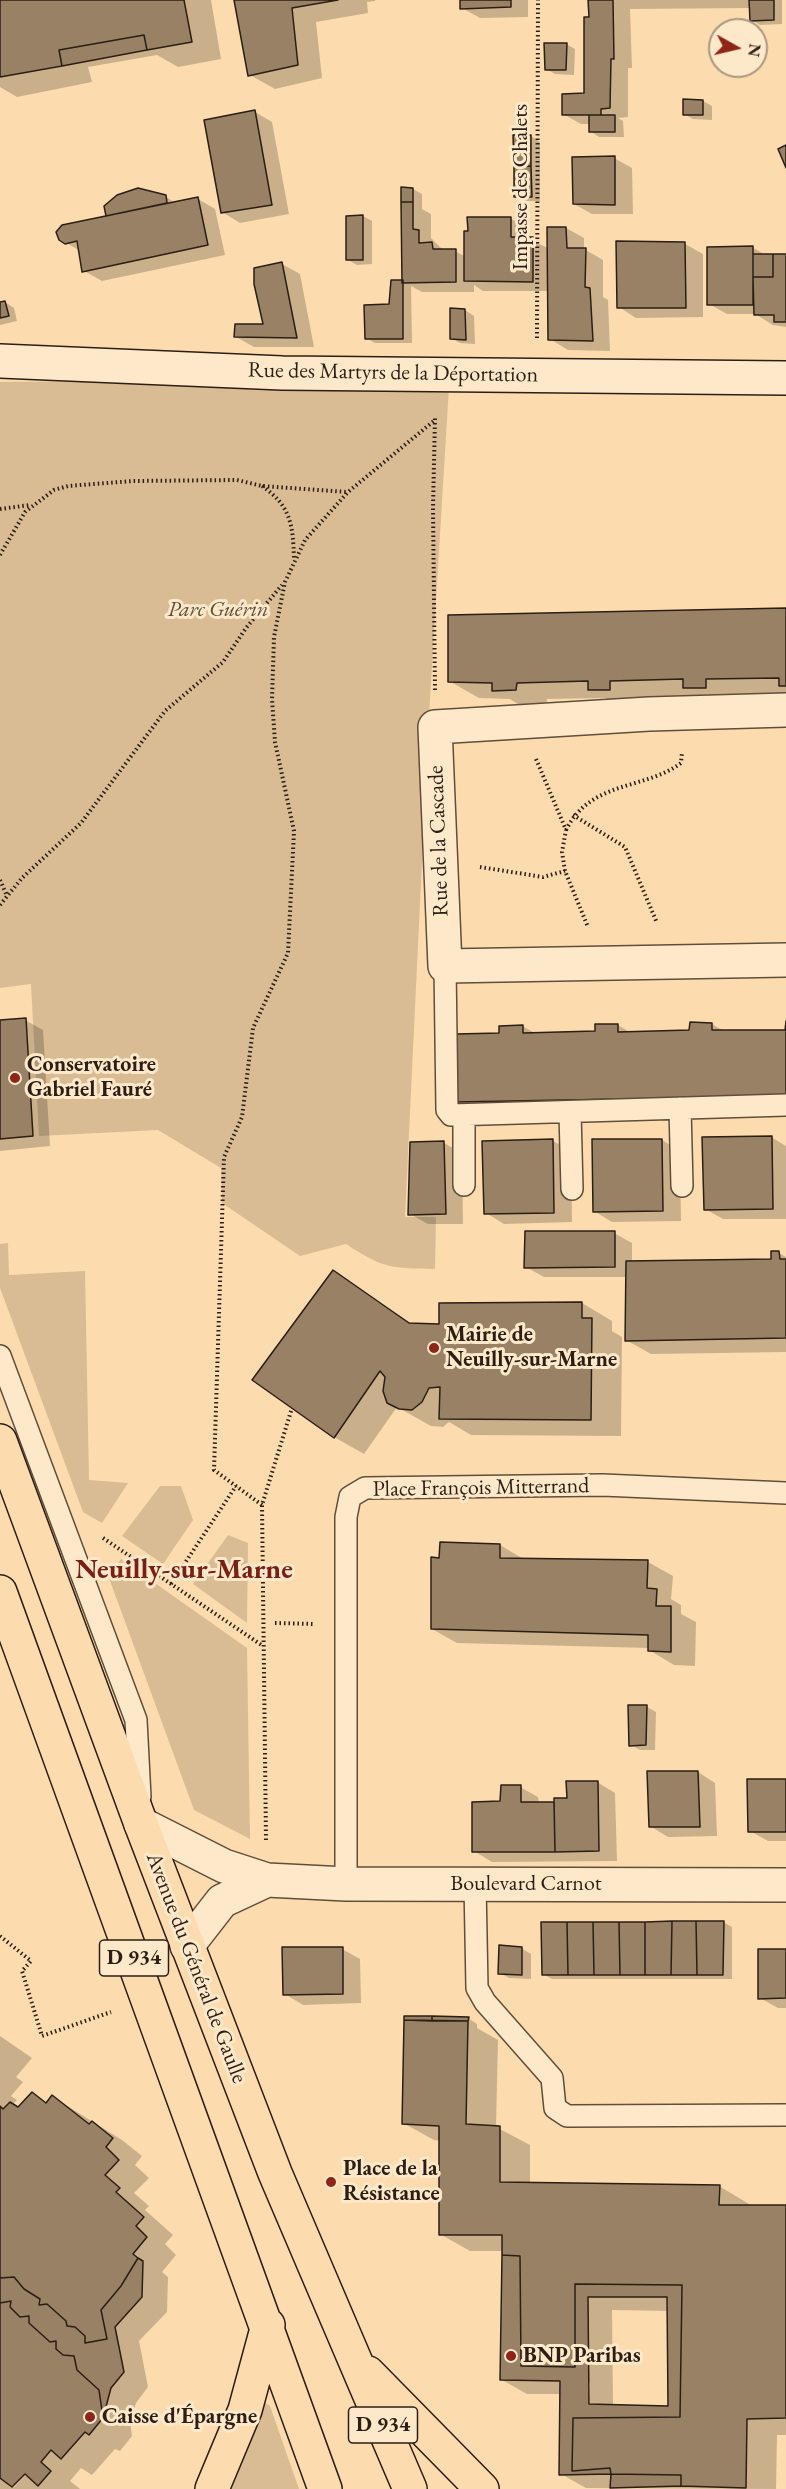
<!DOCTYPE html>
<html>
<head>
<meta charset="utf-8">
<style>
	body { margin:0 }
	#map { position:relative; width:786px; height:2489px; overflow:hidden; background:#fcdcae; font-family:"EB Garamond",serif }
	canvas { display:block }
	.north { position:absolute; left:708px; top:18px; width:60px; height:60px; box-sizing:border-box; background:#fde8ca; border:2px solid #a99781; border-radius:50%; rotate:98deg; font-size:16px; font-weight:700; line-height:24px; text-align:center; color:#2c1e14 }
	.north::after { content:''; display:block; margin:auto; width:21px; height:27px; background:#8f2418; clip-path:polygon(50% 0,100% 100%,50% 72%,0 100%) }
</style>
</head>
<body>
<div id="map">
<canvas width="786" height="2489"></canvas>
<div class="north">N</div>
</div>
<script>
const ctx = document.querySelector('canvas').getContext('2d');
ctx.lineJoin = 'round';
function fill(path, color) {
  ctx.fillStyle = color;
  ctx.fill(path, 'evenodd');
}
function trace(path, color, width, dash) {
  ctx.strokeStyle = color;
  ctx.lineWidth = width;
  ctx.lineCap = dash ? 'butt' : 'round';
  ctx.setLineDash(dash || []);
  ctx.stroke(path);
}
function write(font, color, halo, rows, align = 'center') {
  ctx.font = font + ' "EB Garamond",serif';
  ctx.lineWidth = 6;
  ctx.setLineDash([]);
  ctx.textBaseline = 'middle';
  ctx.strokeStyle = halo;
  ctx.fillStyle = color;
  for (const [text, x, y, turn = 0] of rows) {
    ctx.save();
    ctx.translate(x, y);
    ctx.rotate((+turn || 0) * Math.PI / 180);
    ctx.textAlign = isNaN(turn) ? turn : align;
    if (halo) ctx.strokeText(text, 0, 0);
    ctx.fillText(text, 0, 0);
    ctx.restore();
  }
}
const green = new Path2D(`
	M99,381L449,387L429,715L405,1217H436L435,1269C391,1268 384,1269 346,1244L300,1256L222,1203L221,1168L158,1130L39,1136L31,984L0,988V382Z
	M8,1243L9,1275L85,1271L89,1480L128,1483L102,1523L83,1512L0,1288V1244Z
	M160,1486H181L193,1520L163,1564L122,1536Z
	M228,1535L248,1543L247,1623L193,1584Z
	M121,1559L247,1648L250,1839L194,1810L109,1578Z
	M264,2402L270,2406L299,2489H227Z`);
const shadow = new Path2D(`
	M0,0H211L221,59L178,67L157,55L88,67L92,82L17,97L0,87Z
	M236,0H375V1L367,2L368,13L316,22L322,78L275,89L250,75Z
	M462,0H528V17L480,18L462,8Z
	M590,0H782V24L760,25L751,20V8L630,9L632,68H628V117L618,118L623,121L624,137H599L590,131V124H581L563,114L586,95Z
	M566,44L575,49L574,75L555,74L546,69Z
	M703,101L712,106V120L693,119L684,114Z
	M255,112L272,122L289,214L240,223L222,212Z
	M514,136H531L540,142V201H525L516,196Z
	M614,158L632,168L633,214H592L574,204Z
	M413,189L422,194V209L431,214V238L444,251H455L466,257L510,218L528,229V239L548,248L566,228L584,238V249L603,260V297L608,300L610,351L568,350L550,339L549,291H483L474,285V292H422L411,286L412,343H375L366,338L391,306L404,281Z
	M131,190H148L165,196L175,203L198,199L215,209L225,255L102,281L84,271L80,251L60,239L110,216Z
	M363,216L372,221V264L357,265L348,260L347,217Z
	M685,244L703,254V317L636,318L619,307Z
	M752,247L767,256L786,255V327L773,325L755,314H727L709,304Z
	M282,264L300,274L314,347H254L236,337L265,326Z
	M5,302L14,308L17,321L0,325V303Z
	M465,310L474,316L475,344L460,343L451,338Z
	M786,609V695L715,705L700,696L639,697V707L620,706L605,698L547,699L546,707L524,708L510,699L479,698L449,681Z
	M25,1020L43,1030L50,1146L0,1151V1021Z
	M712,1024L724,1031H786V1113L488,1119L458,1101L501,1035L522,1026L537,1034L596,1032L618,1025L631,1033L690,1031Z
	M771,1137L786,1146V1219H723L705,1209Z
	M662,1140L680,1151L681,1221L612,1222L594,1211Z
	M553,1141L571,1151L572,1222L504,1224L486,1213L483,1142Z
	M444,1143L462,1153L463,1224H428L410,1214Z
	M614,1233L632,1243V1263L773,1261L779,1253L786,1257V1352L651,1354L626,1340L627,1277H544L526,1267Z
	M333,1272L414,1325H440V1304L582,1303L612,1321V1331L622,1337L621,1436L471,1435L449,1422L443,1427L431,1426L397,1407L364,1454L334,1437Z
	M500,1545L525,1560L648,1562L673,1576L671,1599L681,1605V1614L696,1622L695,1666L674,1665L649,1650V1648L457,1643L432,1629Z
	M647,1707L656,1712L655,1750H640L631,1745Z
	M698,1772L715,1783L717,1836L668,1837L650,1826Z
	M786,1780V1841H768L750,1831Z
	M597,1782L615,1793L617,1861L492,1862L474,1851L502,1803L520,1787L538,1797L539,1803H556L568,1799Z
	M723,1922L732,1927V1979H552L543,1974Z
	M521,1948L531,1954V1979L509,1978L500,1973Z
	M342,1949L360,1959L361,2003L303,2005L285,1994Z
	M786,1950V2008H778L760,1998Z
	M468,2018L477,2024V2028L498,2040L496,2127L530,2145V2184L719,2186L749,2204V2206L786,2207V2435H777L776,2489L586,2488L561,2474L562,2394H527L502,2380L503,2251H470L440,2234L441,2141L434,2140L403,2123ZM612,2310L669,2311V2407L613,2406ZM587,2383H590V2412H587Z
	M0,2036L32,2058L16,2077L23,2082L11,2096L17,2100L12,2105L18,2109L32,2094L48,2103L53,2097L122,2140L142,2156L135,2165L149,2178L134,2193L149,2206L145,2210L173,2235L165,2244L176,2255L162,2272L168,2277L167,2312L139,2341L148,2387L136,2403L130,2422L132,2436L120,2451L115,2449L92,2475L81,2468L70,2481L80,2489H0ZM29,2467L31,2469L14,2487H10Z`);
const building = new Path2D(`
	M0,0H184L192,42L147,50L144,35L59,50L62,66L0,77Z
	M234,0H338L292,8L298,65L248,76Z
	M460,0H511V7L460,9Z
	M588,0H613L614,59H611L610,108L601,109V115H562V94L584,93V17H589Z
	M749,0H774V20L750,21Z
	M144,35L147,50L62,66L59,50Z
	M544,43H567L566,70H545Z
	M683,99L703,100V115H683Z
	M255,110L272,205L221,213L204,120Z
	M589,115H615V132H589Z
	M513,135H531V166L514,167Z
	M786,145V168L778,149Z
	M615,156V205L573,204L572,157Z
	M531,166L532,197H514V167Z
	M401,187L413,188V202H401Z
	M138,188L166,195L167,203L106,216L104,206L117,195Z
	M198,197L208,245L82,272L77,241L65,244L59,240L56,232L62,225Z
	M401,202H413V229L419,230V243L432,242L433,249H456V282L402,283Z
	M363,215V260H346V216Z
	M467,217H511V237H533V282L464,281V231H468Z
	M547,227H566L567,248H586L585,287L590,288L593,341L548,340Z
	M616,241L685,242L686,308H617Z
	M753,246V305H707V247Z
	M753,254H773V277H753Z
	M773,254H786V322H774V315H754L753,277H773Z
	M282,262L297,338L234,337L235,324H263L254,284V268Z
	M391,280H403V339H365L364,305L389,304Z
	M5,301L9,316L0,318V302Z
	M450,308L465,309L466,340L450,339Z
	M786,608V686H779V678L706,679V688H683V679L610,681V690H588V681L517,683L516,690L492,691V683L448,682V615Z
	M26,1018L33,1136L0,1139V1020Z
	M786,1021V1096L456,1102V1034L499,1033V1026L523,1025V1033L595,1031V1024H618V1032L689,1030L690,1022L712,1023V1030H785Z
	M772,1136L773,1209L704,1210L702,1137Z
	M553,1139L554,1213L484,1214L482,1141Z
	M592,1139H662L663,1211L593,1212Z
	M444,1141L446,1214L408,1215L410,1142Z
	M525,1231H615V1267L524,1268Z
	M771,1251H779L780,1259H786V1338L625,1341L626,1261L771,1259Z
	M333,1270L409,1323L439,1324V1303L582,1302V1318H592L591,1420L439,1419L440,1387L429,1388L422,1402L412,1410L399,1409L387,1403L383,1391L385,1377L380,1371L334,1438L252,1380Z
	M440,1542L500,1544V1558L648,1560L647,1588L657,1589L656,1606H671V1652L648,1651V1635L431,1629V1557L439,1558Z
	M628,1705H647L646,1745L629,1746Z
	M647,1771H698L700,1827H649Z
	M747,1779H786V1832H748Z
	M566,1781H598L599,1851L555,1852L554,1798H567Z
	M501,1785H521V1802H554L555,1852H472V1802L500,1801Z
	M672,1921H696L697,1975H671Z
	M672,1921L671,1975H645V1922Z
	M696,1921H724L723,1975H697Z
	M541,1922H567L568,1975H542Z
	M567,1922H593L594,1975H568Z
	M593,1922H619L620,1975H594Z
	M619,1922H645V1975H620Z
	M499,1945L522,1947V1975L498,1974Z
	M282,1947H343V1994L283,1995Z
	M758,1949H786V1998L758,1999Z
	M404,2016H432V2021L404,2020Z
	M432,2016L469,2017L468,2021H432Z
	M404,2020L468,2021L466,2124L500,2126V2182L720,2185L719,2205H786V2418L747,2419L746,2488L681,2486V2475L611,2474L610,2468L572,2471L573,2418L680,2417L682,2285L575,2284V2367L521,2366L520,2256L502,2255V2235H439V2126L402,2124Z
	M32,2092L46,2103L52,2095L89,2124L92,2121L113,2138L106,2147L119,2160L105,2175L120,2188L116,2192L144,2217L136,2226L147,2237L133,2254L138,2258L121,2286L101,2310L107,2339L85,2343V2336L75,2327L67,2326L66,2321L47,2304L39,2305L40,2299L24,2289L14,2277L0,2278V2106L3,2109L10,2102L18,2107Z
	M502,2255L520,2256L521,2366L575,2367V2284L682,2285L680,2417L573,2418L572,2471L610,2468L611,2474L559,2475L560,2381L500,2380ZM588,2297H667L668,2406L589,2404Z
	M138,2258L143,2261L142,2297L115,2327L124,2372L111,2388L103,2418L99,2390L77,2370L74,2356L63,2355L56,2349V2341L50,2342L29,2323V2316L20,2317L10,2307L11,2301L0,2303V2278L14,2277L24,2289L40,2299L39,2305L47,2304L66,2321L67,2326L75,2327L85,2336V2343L107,2339L101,2310L121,2286Z
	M11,2301L10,2307L20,2317L29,2316V2323L50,2342L56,2341V2349L63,2355L74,2356L77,2370L99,2390L103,2418L89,2435L85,2432L61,2459L51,2450L41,2462L51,2471L38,2486L25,2474L12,2487L0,2478V2303Z
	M611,2474L681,2475V2486L610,2488Z`);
const path = new Path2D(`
	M537,338L538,0
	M262,486C291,506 293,525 294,559
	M0,509L30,505
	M0,555L25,512L54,490L68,486L133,481L237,480L262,486L347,492
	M435,690L433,508L435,418
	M536,759L566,830L562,852L565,871L588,927
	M573,815L625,847L657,923
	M566,830C591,780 645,790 681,763L682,752
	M480,867L543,877L565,871
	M0,880L7,896
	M0,905L22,878L81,823L165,711L223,662L246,628L282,585
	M262,1505L214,1470L224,1157L242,1117L253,1028L288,953L294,831L275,742L272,699L274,637L285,582L305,540L348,492L435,420
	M103,1538L263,1646
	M171,1584L236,1486
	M275,1623L315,1624
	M266,1840L262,1505L292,1408
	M0,1936L31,1961L22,1971L42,2036L111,2012`);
const lane = new Path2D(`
	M445,966L447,1110L451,1115L786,1105
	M680,1108L682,1186
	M570,1112L572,1189
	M464,1115V1185
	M0,1356L136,1720L140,1797
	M346,1884V1517L350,1497L365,1488L603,1485L786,1493
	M475,1884L477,1988L485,2002L552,2078L555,2108L567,2116L786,2115`);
const street = new Path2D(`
	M786,710L649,714L435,727L445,966L786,960
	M141,1824L224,1866L267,1880L346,1884L786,1885
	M187,1946L222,1901L267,1880`);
const secondary = new Path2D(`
	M0,361L282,373L786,378`);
const primary = new Path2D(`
	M0,1441L141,1824L275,2173L410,2489
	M0,1592L325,2489
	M368,2373L482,2489
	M212,2489L245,2410L268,2325`);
const markers = [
	[15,1078,6,"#8f2418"],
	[434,1348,6,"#8f2418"],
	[331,2182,6,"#8f2418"],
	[511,2356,6,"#8f2418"],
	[90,2417,6,"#8f2418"]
];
const shields = [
	[134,1958,69],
	[383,2425,69]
];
const shieldNames = [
	["D 934",134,1958],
	["D 934",383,2425]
];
const streetNames = [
	["Impasse des Chalets",521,187,-90],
	["Rue des Martyrs de la Déportation",393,373,1],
	["Rue de la Cascade",439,841,-92],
	["Place François Mitterrand",481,1488,-1],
	["Boulevard Carnot",526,1884],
	["Avenue du Général de Gaulle",196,1968,69]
];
const parkNames = [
	["Parc Guérin",218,610]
];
const poiNames = [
	["Conservatoire",27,1065],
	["Gabriel Fauré",27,1090],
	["Mairie de",446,1335],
	["Neuilly-sur-Marne",446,1360],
	["Place de la",343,2169],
	["Résistance",343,2194],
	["BNP Paribas",523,2356],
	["Caisse d'Épargne",102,2417]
];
const districtNames = [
	["Neuilly-sur-Marne",184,1570]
];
fill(green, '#d9bc94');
fill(shadow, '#0003');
fill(building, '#988164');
trace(building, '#2c1e14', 1.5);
trace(lane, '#604e3a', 24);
trace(street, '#604e3a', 36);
trace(secondary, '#2c1e14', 36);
trace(primary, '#2c1e14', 36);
trace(path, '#2c1e14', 4, [1.5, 3]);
trace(lane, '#fde8ca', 21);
trace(street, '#fde8ca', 33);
trace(secondary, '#fde8ca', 33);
trace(primary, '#fcdcae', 33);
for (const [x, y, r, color] of markers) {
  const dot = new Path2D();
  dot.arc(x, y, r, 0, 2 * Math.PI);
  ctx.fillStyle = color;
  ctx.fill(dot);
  trace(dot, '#fde8ca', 2);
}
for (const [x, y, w] of shields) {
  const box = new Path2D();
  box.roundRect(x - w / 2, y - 18, w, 36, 4.5);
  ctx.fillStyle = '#fde8ca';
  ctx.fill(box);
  trace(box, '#2c1e14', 1.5);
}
write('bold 21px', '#2c1e14', null, shieldNames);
write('22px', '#2c1e14', '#fde8ca', streetNames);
write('italic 22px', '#604d3a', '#fde8ca', parkNames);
write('bold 22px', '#2c1e14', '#fde8ca', poiNames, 'left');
write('bold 28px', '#7a1f14', '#fde8ca', districtNames);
</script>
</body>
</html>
